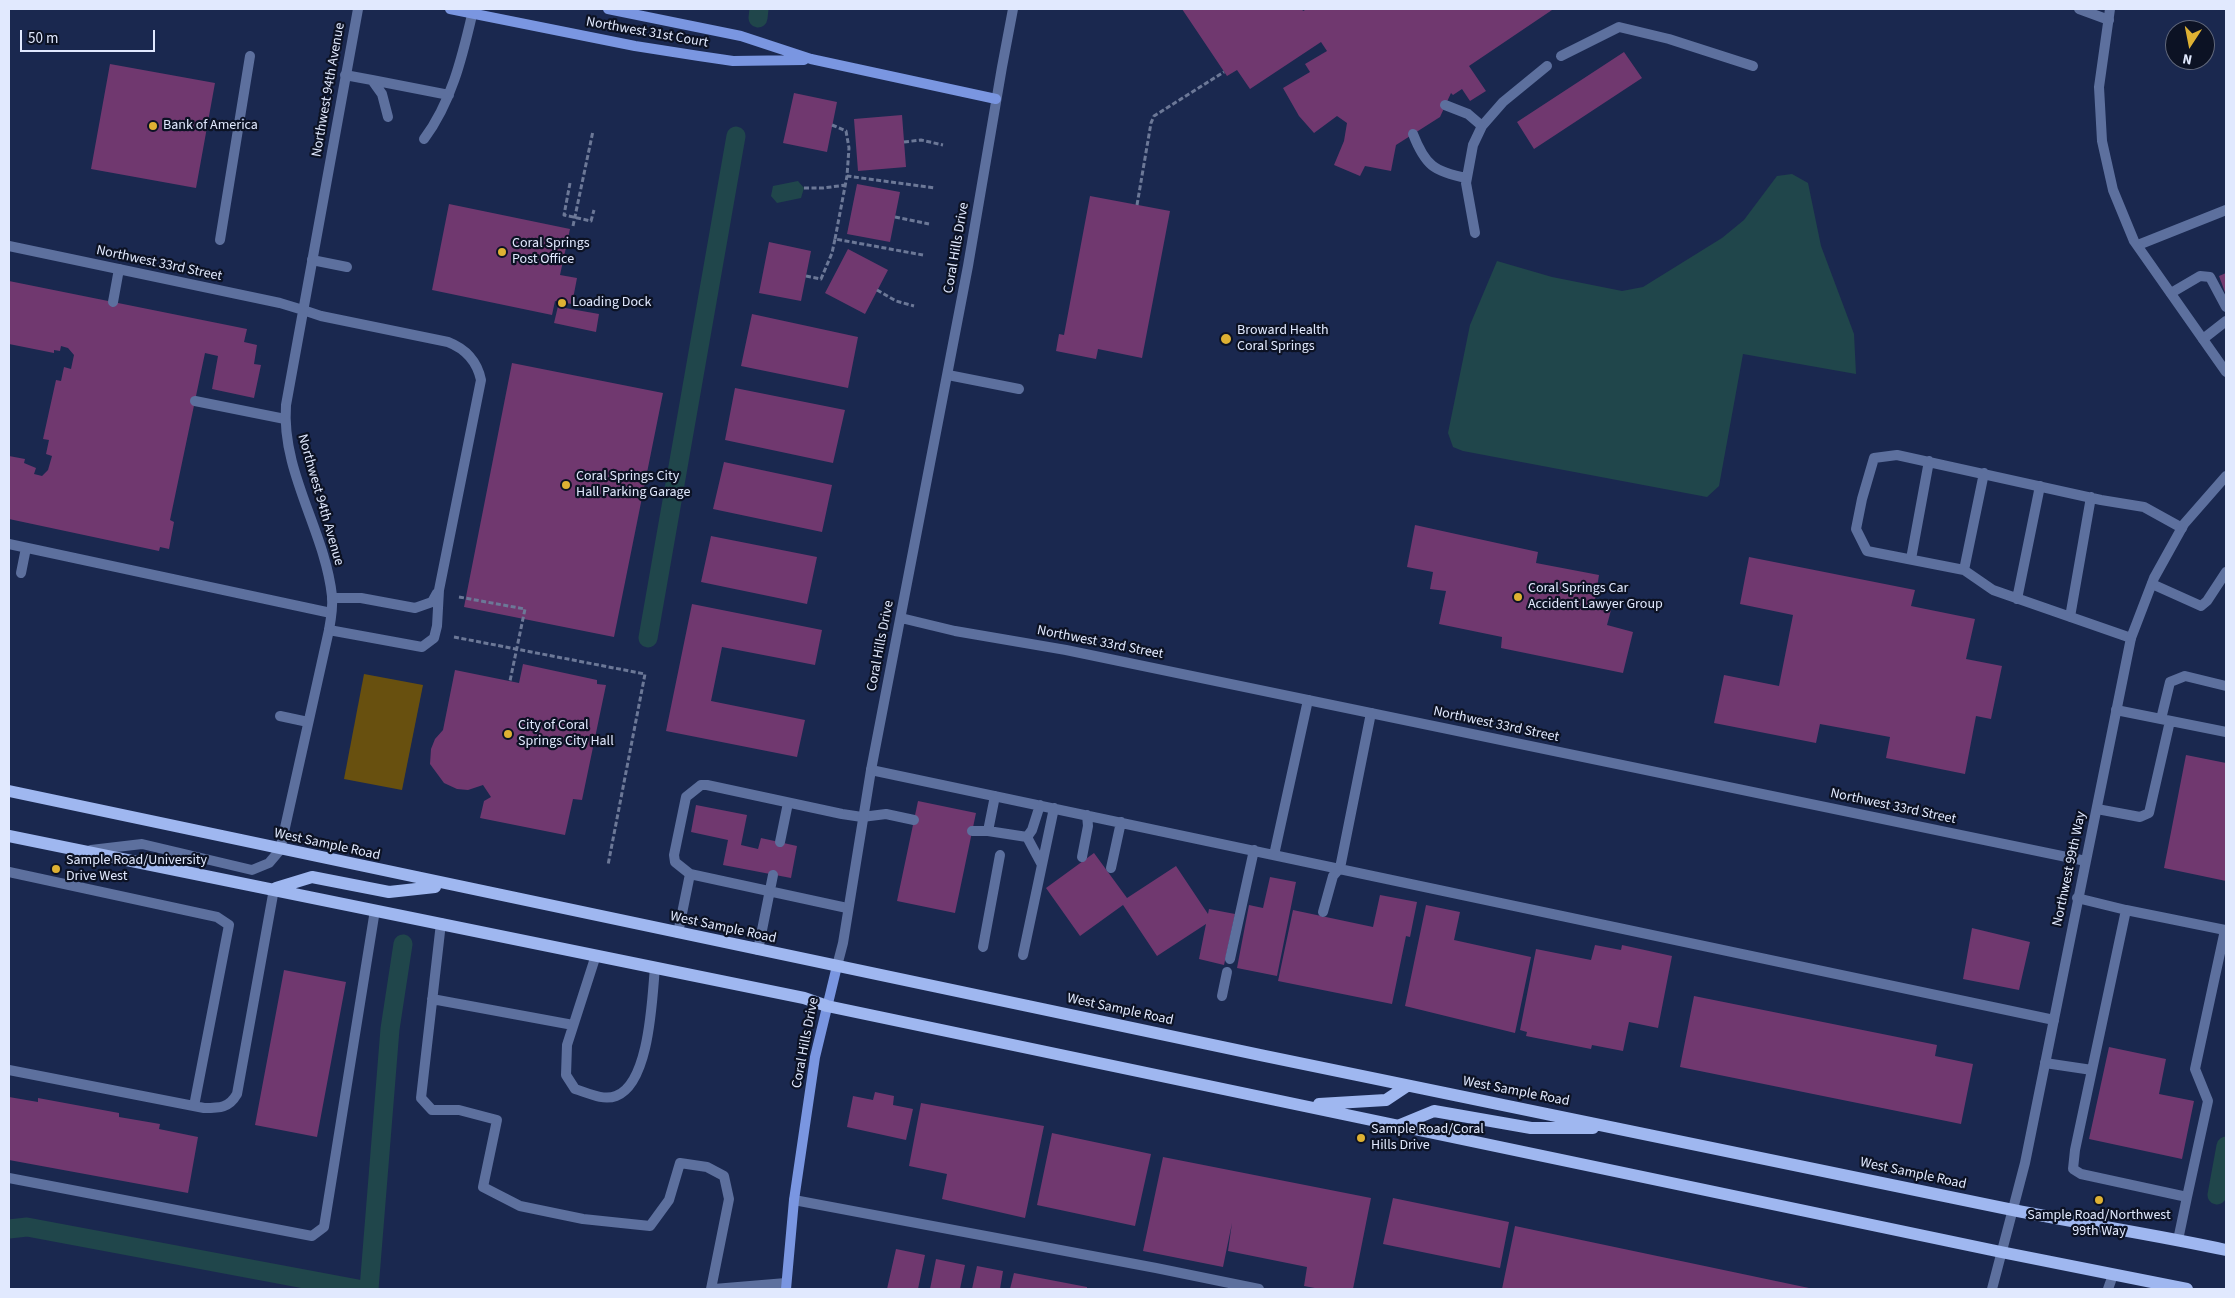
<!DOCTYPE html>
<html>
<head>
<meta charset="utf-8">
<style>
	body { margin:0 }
	#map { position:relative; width:2235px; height:1298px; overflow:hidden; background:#1a284f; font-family:"Source Sans 3",sans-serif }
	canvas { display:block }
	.frame { position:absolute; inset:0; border:10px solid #e1e9fe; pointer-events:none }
	.north { position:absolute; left:2165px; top:20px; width:50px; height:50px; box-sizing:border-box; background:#0c1224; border:1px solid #61687b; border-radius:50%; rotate:191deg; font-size:14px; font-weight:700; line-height:20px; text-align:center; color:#e1e9fe }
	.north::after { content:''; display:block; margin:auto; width:18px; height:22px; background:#deb133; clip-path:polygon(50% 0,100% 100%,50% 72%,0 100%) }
	.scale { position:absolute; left:20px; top:30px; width:135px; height:22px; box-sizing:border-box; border:2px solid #e1e9fe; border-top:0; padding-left:6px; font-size:15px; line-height:18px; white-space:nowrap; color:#e1e9fe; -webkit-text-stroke:4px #0c1224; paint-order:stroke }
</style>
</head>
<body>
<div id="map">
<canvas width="2235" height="1298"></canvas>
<div class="frame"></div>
<div class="north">N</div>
<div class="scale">50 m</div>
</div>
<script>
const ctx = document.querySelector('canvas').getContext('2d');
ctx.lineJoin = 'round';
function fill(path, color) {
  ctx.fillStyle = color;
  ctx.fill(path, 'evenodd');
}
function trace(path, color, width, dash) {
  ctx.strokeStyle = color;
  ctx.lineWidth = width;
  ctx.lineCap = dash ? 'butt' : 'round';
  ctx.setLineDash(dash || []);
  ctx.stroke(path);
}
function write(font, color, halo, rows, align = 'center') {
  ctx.font = font + ' "Source Sans 3",sans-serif';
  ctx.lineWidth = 4.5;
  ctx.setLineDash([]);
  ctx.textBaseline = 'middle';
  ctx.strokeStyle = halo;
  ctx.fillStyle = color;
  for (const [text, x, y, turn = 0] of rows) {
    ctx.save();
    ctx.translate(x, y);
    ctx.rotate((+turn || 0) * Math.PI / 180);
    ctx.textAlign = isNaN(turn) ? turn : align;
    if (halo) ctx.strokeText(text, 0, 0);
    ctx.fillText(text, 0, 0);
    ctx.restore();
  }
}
const green = new Path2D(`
	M364,674L423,685L402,790L344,779Z`);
const water = new Path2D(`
	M1792,174L1808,183L1821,246L1854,334L1856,374L1743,354L1719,486L1707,497L1463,451L1453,447L1448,433L1470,325L1497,261L1552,277L1622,291L1643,287L1722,238L1744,220L1777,176Z
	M798,181L804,188L801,198L777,203L771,196L773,186Z`);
const canal = new Path2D(`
	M758,18L759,9
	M648,638L736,136
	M2217,1195L2226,1146
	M9,1229L27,1227L358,1289
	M369,1289L390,1029L403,944`);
const building = new Path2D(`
	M1182,9H1302L1303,11L1307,9L1552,10L1469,66L1486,91L1470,101L1462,89L1453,95L1451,93L1440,117L1396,145L1391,171L1365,166L1360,176L1334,165L1344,141L1347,123L1337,116L1314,133L1299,116L1283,88L1310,72L1305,64L1327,51L1321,42L1250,89L1237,70L1227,76Z
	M1624,52L1642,78L1534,149L1517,122Z
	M110,64L215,83L196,188L91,169Z
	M794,93L837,102L827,152L783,143Z
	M902,115L906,167L858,171L854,119Z
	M857,184L900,192L890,242L847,234Z
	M1090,196L1170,211L1142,358L1098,349L1096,359L1056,351L1059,334L1064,335Z
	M449,204L570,229L560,275L577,278L572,304L566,303L565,308L599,314L596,332L554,323L559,302L555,301L552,315L432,290Z
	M769,242L811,251L801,301L759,293Z
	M848,249L888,270L865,314L825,293Z
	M2226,273V295L2219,276Z
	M9,281L247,329L244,342L257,345L254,364L261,365L254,398L212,389L218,356L205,353L170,520L174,522L169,549L160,547L159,551L9,519V456L25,459L24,463L36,468L34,474L42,476L48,470L52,456L46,454L49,440L43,439L56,380L61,381L64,367L71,369L74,355L68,348L61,346L60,351L54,350V353L9,344Z
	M752,314L858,337L848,388L741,366Z
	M512,363L663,393L614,637L464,607Z
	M735,388L845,410L833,463L725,440Z
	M724,462L832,485L822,532L713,509Z
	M1415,525L1538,552L1536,563L1599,575L1594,606L1611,610L1607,625L1633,632L1623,673L1501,648L1502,637L1439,624L1446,591L1430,589L1433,572L1407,567Z
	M711,536L817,557L807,604L701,582Z
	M1749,557L1915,590L1911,606L1975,619L1966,659L2002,666L1991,719L1976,716L1965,774L1886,758L1890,737L1820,724L1816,743L1714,723L1724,675L1779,686L1793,615L1740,604Z
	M692,604L822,630L815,665L722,647L711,701L805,720L797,757L666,731Z
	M523,664L597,680V684L606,685L582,800L573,799L565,835L480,818L484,801L491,797L483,785L468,790L457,789L444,783L430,764L431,749L435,739L443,730L455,670L519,683Z
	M2186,755L2226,763V881L2164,868Z
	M918,801L976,813L955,913L897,901Z
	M696,805L747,815L741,845L758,849L761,838L797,846L791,878L723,865L728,840L691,832Z
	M1094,853L1127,898L1176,866L1208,914L1209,909L1235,914L1224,965L1199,959L1206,924L1157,956L1123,905L1080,936L1046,888Z
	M1270,877L1296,882L1277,976L1237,968L1249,905L1263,908Z
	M1380,895L1417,902L1410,937L1406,936L1392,1004L1278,981L1293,910L1373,927Z
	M1426,905L1460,912L1454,940L1531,957L1515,1033L1405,1006Z
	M1972,928L2030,942L2019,990L1963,979Z
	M1595,945L1621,950L1622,945L1672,956L1658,1028L1629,1022L1623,1051L1592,1045L1591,1049L1526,1036L1527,1032L1520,1030L1536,949L1591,960Z
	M284,970L346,982L317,1137L255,1125Z
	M1694,996L1937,1045L1935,1056L1973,1064L1961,1124L1680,1067Z
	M2109,1047L2166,1059L2159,1094L2194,1101L2182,1159L2089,1139Z
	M875,1092L894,1096L893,1105L913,1109L906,1140L847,1127L853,1096L873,1100Z
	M9,1097L38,1102V1098L119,1113V1117L160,1124L159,1129L198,1137L188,1193L9,1160Z
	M921,1103L1044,1126L1025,1218L942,1199L947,1174L909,1166Z
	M1052,1133L1151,1154L1135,1226L1037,1205Z
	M1163,1157L1371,1198L1353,1289H1320L1304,1286L1307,1267L1228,1251L1232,1223L1223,1267L1143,1251Z
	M1393,1198L1509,1222L1500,1268L1383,1244Z
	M1515,1226L1809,1288V1289H1502Z
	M896,1249L925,1255L918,1289H887Z
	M936,1259L965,1265L960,1289H930Z
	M977,1266L1003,1271L1000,1289H972Z
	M1014,1273L1087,1287V1289H1010Z`);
const path = new Path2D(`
	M832,125L846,131L849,148L847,176L935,188
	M904,142L921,140L943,145
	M570,183L564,215L591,221L594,210
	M804,188H823L846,185
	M1137,205L1151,123L1154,116L1224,72
	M895,217L929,224
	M573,226L593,131
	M835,239L847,176
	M806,276L821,279L832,253L835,239L923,255
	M877,290L896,301L914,306
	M459,597L525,609L510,681
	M454,637L645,674L608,865`);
const lane = new Path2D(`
	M2079,9L2109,20
	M1561,56L1619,27L1669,39L1753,66
	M345,75L372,80L382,94L388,117
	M372,80L449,95
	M1445,105L1468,114L1482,126
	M1413,134C1425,165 1434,172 1467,178
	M424,139C451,103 462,58 472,15
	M1475,233L1466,183L1473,145L1482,126L1503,102L1547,66
	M220,240L250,56
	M2138,245L2226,210
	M312,260L347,267
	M2171,293L2200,276L2210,277L2226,307
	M113,302L119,269
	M303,310L321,316L448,342C466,349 477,361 481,380L439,590L437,626L434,638L422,647L329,630
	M2203,339L2226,321
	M948,375L1019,389
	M195,401L285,419
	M9,544L331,613
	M1911,559L1929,461
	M1964,570L1984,473
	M21,573L26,548
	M2152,584L2201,606L2207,601L2226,572
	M332,598H361L415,608L432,602L437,593
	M2017,599L2040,486
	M2070,617L2091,497
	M2131,638L1993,590L1964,570L1867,551L1856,529L1862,499L1874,458L1897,455L2101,500L2144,507L2182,528
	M2116,710L2226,732
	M280,716L308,722
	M2161,719L2170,682L2185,676L2226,686
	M871,770L2054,1020
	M2097,809L2140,817L2149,813L2170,721
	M972,831H988L1027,837L1042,865
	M988,831L995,796
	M1027,837L1032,830L1040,805
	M780,842L788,803
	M1274,855L1308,700
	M1082,857L1088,826L1087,815
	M1111,868L1121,822
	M9,872L217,917L229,925L194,1106
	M2077,898L2126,910L2075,1150L2073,1169L2081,1174L2187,1197L2208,1101L2195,1069L2225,930L2126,910
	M847,908L690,874L675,862L674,855L686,797L701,785H707L842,814L862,817L886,814L914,820
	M1323,912L1333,876L1340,868L1371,713
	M441,923L421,1098L432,1110H459L497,1120L483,1187L520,1206L583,1219L650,1226L669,1200L680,1163L707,1167L724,1176L729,1199L711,1289
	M678,933L690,874
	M983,947L1000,855
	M758,950L773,875
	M596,955L567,1045L566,1075L575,1089C588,1093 603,1101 616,1096C650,1083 652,998 655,967
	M1023,955L1054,808
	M1230,959L1254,850
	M1222,996L1227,972
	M432,999L573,1025
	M2045,1063L2092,1070
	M9,1070L204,1108C220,1108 229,1108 237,1094L274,889
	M9,1178L312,1236L324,1227L375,910
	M2178,1240L2187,1197
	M714,1289L786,1283
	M2108,1289L2113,1275`);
const street = new Path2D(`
	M2110,9L2099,87L2102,141L2113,190L2134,241L2226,372
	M9,246L280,303L303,310
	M901,618L955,631L1066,650L2086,861
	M91,850L142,844L252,870L269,863L280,850L329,630C331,619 333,607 332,596C325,531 281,472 286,405L358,9
	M837,966L843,943L871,770L968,266L1002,67L1013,9
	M794,1200L1156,1268L1259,1289
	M1992,1289L2025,1163L2131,638L2154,578L2184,524L2226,476`);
const secondary = new Path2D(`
	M450,9L635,46L699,56L733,61L804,60
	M608,9L741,36L811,59L996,99
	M786,1289L794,1200L815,1057L837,966`);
const primary = new Path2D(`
	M9,791C672,935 1338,1071 2003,1208C2077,1223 2152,1234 2226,1250
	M9,836L804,998L827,1006L2001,1252L2187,1289
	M276,888L312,877L389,892L435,887
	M1319,1104L1386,1100L1407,1086
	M1400,1125L1434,1111L1531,1128H1593`);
const markers = [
	[153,126,5,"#deb133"],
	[502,252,5,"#deb133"],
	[562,303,5,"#deb133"],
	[1226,339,6,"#deb133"],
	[566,485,5,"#deb133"],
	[1518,597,5,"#deb133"],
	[508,734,5,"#deb133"],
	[56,869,5,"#deb133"],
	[1361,1138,5,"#deb133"],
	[2099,1200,5,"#deb133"]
];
const streetNames = [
	["Northwest 31st Court",647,33,10],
	["Northwest 94th Avenue",329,90,-80],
	["Coral Hills Drive",957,248,-80],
	["Northwest 33rd Street",159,264,12],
	["Northwest 94th Avenue",320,500,74],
	["Northwest 33rd Street",1100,643,11],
	["Coral Hills Drive",881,646,-79],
	["Northwest 33rd Street",1496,725,12],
	["Northwest 33rd Street",1893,807,12],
	["West Sample Road",327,845,12],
	["Northwest 99th Way",2070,869,-78],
	["West Sample Road",723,928,12],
	["West Sample Road",1120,1010,12],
	["Coral Hills Drive",806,1043,-79],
	["West Sample Road",1516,1092,11],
	["West Sample Road",1913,1174,12]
];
const poiNames = [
	["Bank of America",163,126],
	["Coral Springs",512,244],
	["Post Office",512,260],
	["Loading Dock",572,303],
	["Broward Health",1237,331],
	["Coral Springs",1237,347],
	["Coral Springs City",576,477],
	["Hall Parking Garage",576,493],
	["Coral Springs Car",1528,589],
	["Accident Lawyer Group",1528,605],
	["City of Coral",518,726],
	["Springs City Hall",518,742],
	["Sample Road/University",66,861],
	["Drive West",66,877],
	["Sample Road/Coral",1371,1130],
	["Hills Drive",1371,1146],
	["Sample Road/Northwest",2099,1216,"center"],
	["99th Way",2099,1232,"center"]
];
fill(green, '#68500f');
fill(water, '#20464b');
trace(canal, '#20464b', 19);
fill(building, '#70386f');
trace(path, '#6c7897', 3, [5, 2.5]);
trace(lane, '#5d709e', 10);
trace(street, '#5d709e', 10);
trace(secondary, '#7a96e1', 10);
trace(primary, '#9fb7f0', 12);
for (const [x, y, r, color] of markers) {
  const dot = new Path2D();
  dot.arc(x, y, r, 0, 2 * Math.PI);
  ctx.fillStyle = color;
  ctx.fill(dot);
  trace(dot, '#0c1224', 2);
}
write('14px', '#e1e9fe', '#0c1224', streetNames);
write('14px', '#e1e9fe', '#0c1224', poiNames, 'left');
</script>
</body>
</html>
